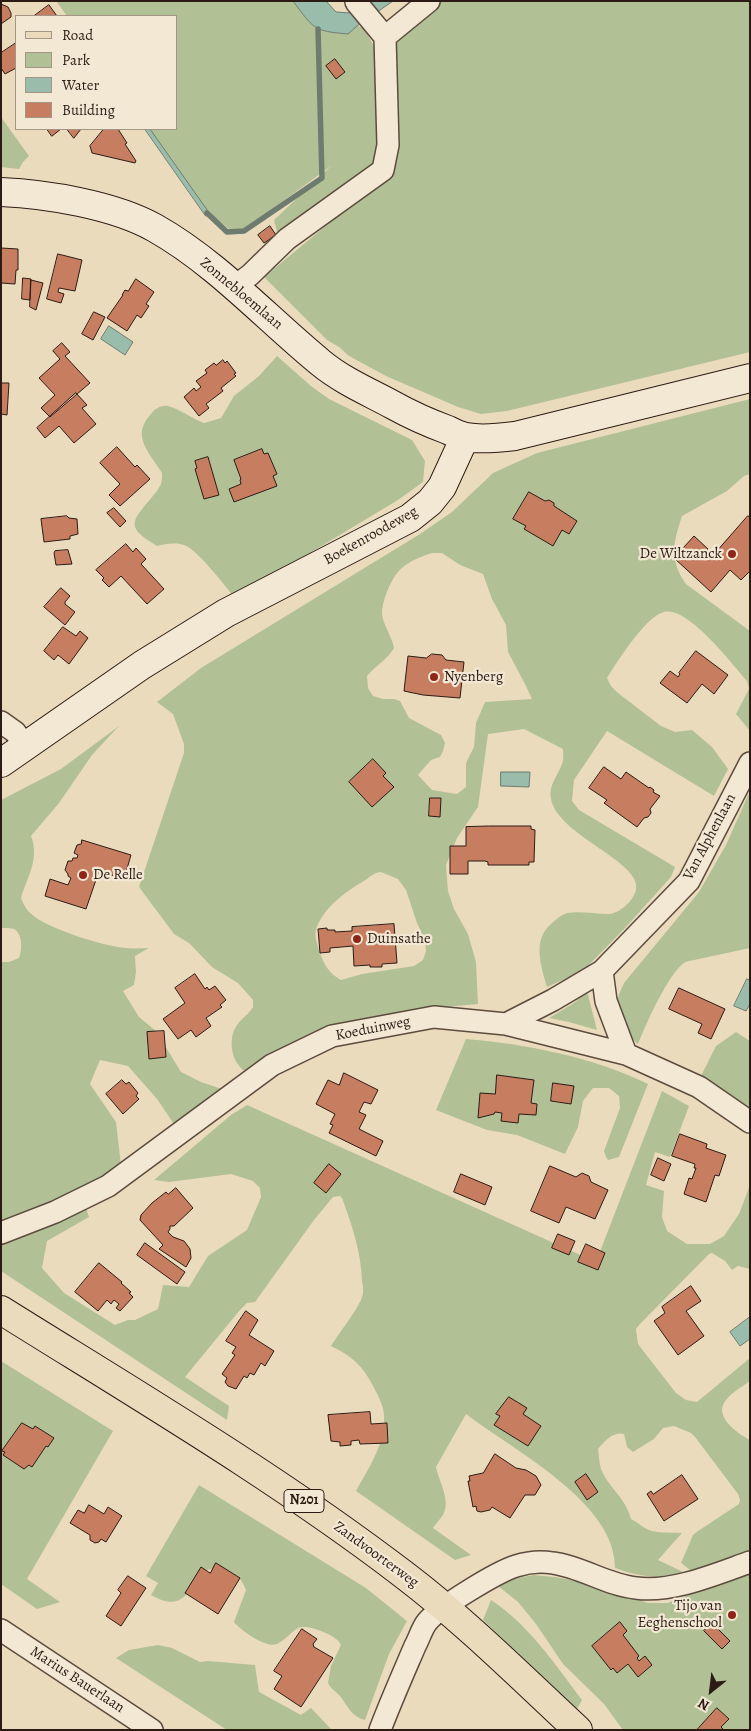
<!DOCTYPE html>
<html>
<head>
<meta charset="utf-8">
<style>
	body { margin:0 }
	#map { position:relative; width:751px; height:1731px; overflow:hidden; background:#ebdbbd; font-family:Alegreya,serif }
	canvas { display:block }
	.frame { position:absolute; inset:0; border:2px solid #2c1b14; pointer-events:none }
	.legend { position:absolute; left:15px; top:15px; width:162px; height:115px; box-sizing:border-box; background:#f2e8d4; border:1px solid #a39687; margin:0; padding:6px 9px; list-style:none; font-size:15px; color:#2c1b14 }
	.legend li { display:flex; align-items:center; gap:10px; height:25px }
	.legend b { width:25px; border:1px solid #a39687 }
	.north { position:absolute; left:686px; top:1666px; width:50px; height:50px; -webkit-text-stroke:4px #f2e8d4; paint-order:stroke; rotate:209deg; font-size:14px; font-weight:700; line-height:20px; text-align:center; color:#2c1b14 }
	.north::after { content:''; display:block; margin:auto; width:18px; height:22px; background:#2c1b14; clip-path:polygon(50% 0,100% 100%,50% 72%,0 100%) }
</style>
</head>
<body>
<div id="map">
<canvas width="751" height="1731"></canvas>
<div class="frame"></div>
<ul class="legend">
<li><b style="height:6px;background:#ebdbbd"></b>Road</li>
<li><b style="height:14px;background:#b2c195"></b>Park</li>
<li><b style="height:14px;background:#99bcab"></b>Water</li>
<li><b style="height:14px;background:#c67d60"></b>Building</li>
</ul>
<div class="north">N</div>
</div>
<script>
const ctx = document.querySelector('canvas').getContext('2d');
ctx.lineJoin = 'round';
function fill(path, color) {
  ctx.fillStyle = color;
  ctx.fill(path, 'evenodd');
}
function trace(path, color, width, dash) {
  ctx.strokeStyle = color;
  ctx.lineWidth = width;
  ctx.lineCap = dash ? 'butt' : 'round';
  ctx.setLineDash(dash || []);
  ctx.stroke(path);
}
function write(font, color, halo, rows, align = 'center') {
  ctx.font = font + ' Alegreya,serif';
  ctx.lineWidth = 4.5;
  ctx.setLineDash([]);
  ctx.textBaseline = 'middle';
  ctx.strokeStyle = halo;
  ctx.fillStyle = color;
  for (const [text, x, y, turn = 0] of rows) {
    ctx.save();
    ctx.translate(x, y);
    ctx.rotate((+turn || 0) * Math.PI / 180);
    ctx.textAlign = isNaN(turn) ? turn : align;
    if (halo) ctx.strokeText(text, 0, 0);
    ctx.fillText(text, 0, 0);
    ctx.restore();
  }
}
const green = new Path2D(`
	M56,1H293C314,28 313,31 348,34L357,26L364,28L375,48L377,170L261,270L252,256L278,236L274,220L331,166L245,229L236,231L229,229L210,214L149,129H176V16H67Z
	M438,1H750V352L507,411L481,414L458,407L386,376L349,356L339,347L327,340L264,277L391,172L392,50L400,32Z
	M1,117L29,156L23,162L19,169L1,167Z
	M277,356L311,386L329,399L412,440L425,461L423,482L398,500L235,598C225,586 197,549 184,545C175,542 166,544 157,546C126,527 130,523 152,497C155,493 159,489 161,484C162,481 162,476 162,473C150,453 130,436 151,414C155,409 160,405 168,406C178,408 193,419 204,423L221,418L234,396L259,376Z
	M750,399V474L744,476L727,491L682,516C673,543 669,560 686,584L750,631V731L736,714L749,689L747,681C732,664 688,606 664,612C646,616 617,662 607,678L611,686L618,693L661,726L675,732L692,730L712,747L728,769L714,796L607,731L574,780L572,801L579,810L675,867L671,877L626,927L583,971L547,987C541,966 532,940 551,924C555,920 561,915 567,913C581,911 595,914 609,914C620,913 633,901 636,890C643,862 558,836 551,799C548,786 558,775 562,764C564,759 563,753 563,749L524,729L488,734L478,807L457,838L446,865L448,891L454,909L468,934L476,962L478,1004L422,1009L248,1073C231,1065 227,1039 237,1025C242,1018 249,1014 253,1007V1000L238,983L212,967L189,943L174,934L139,887L184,753V744L173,714L157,702L201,668L420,534L452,512L493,473L537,453ZM432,553H442L460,565L483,574L492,599L506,625L508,652L526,686L532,699L485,702L476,723L474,747L466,763V787L457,794L432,790L418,775L431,760L440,757L443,751L445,743L441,735L409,718L400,701L394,699H383L373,696L368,688L367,676C376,665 387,660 394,648C392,637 386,629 383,619C379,607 390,581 398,572C406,562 420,557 432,553ZM381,872L398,879L406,890L417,923L425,941L426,951L423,960L414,966L362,974L341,980C330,974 324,965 320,953C318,946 314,937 316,930C322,909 346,891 364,881C370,877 373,873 381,872Z
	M119,726L92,755L59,803L31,836C40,859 27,877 21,898C24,906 28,912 35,917C53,930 103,946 126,948C133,949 141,948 149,948L135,956L136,972L134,985L123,991L139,1017L156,1031L181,1072L201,1082L222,1089L178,1130L157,1099L128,1066L100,1060L90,1084L116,1122L122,1174L1,1222V962H9L19,958C22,950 23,934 14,929C11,928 5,928 1,928V800L61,769Z
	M750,791V948L685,962C668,974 646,1024 638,1044C626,1034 615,1014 618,998C619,993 622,988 624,983L699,892L726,845Z
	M587,991L597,1030L569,1022L549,1018L574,1003Z
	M736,1032L750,1041V1109L700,1078L716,1046Z
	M466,1039C526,1044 593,1057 648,1084L619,1157L608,1160L606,1157L604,1151L620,1108L619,1096L609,1088H593L583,1101L578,1127L565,1154L517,1135L487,1130L436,1110Z
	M662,1091L689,1106L670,1157L655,1152L646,1185L664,1191L662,1217L667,1231L687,1244H710L724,1236L739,1214L750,1185V1269L738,1266L732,1270L725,1261L712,1253L709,1254L640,1324L636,1329L638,1344L676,1393L686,1400L697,1402L750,1358V1381C742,1387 727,1395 723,1405C717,1419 740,1435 750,1440V1554L694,1573L681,1563L693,1535L698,1531L739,1504L740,1500L738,1494L695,1437L691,1433L674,1426L663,1428L654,1439L633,1452L627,1447L624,1434C613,1431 605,1441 598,1449C599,1456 599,1462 601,1469C608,1487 626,1498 631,1519C637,1522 640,1525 645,1528C654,1534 671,1532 682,1533L658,1560L683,1572C660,1581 637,1576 615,1568C616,1502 511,1449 466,1414L436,1467C439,1482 451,1500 443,1515C440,1519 436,1524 433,1528L471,1555L455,1560L356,1491C368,1469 386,1443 384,1416C384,1405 377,1394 372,1384C362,1365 350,1355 331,1346C338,1334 359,1308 362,1297C364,1292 363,1286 362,1281C361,1252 352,1225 342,1198L340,1196L333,1197L314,1220L255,1302L247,1303L240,1310L185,1377L229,1406L227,1420L1,1271V1245L86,1208L89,1217L47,1241L42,1268L64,1293L115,1325L128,1320H135L158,1309L163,1285L189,1287L208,1256L247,1230L261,1197L260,1188L253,1181L231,1174L169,1182L154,1180L231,1115L247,1105L596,1262Z
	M1,1361L113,1431L27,1579L60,1602L37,1609L1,1584Z
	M199,1485L366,1588L407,1621L389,1654L365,1720C351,1717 347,1704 339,1695C334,1690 331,1689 328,1683L331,1666L341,1645C339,1636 307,1623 298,1628C291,1632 284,1641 277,1644C267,1649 240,1630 234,1622L246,1590C241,1575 229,1568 213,1569C209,1569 205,1570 202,1573C198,1577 195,1584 191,1589C179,1606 167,1604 151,1595L158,1583L146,1576Z
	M750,1571V1730H623L604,1704L563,1664L536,1624L518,1602L498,1586L514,1579L533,1575L555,1577L599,1585L608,1590L648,1603H668Z
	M491,1600C529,1625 555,1664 582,1700L577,1709L483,1620Z
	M158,1645L172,1648L200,1662L208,1661L255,1665L259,1692L301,1715L311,1708L332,1730H227L116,1658L129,1650Z`);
const water = new Path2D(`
	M293,1H326L336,12L351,13L370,1H393L357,26L348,34C313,31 314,29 293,1Z
	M145,129H150L210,214L206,216Z
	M109,326L133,342L125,355L101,339Z
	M501,772H530L529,787L501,786Z
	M747,979L750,980V1004L746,1011L734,1006Z
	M750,1317V1339L740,1346L730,1332Z`);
const stream = new Path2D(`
	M207,213L227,232L244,231L322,178L318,29`);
const building = new Path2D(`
	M1,4L8,7L11,13V17L1,24Z
	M49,5L57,16H34Z
	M16,43V68L5,74L1,68V53Z
	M335,59L345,72L336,79L326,66Z
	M47,129H61L52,136Z
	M67,129H81L74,138Z
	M104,129H118L127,143L125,144L136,161L135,163L92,153L90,146Z
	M270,226L276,235L264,243L258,235Z
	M1,248L18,249V270H16L15,284L1,283Z
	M58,254L82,260L75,291L59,288L58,292L64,294L61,303L47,299Z
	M23,278L31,279L30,300L22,299Z
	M136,279L154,292L146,304L149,306L141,318L137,315L127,331L107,318L123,295H122L125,290L128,291Z
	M31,280L43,283L36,310L30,307Z
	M94,312L105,317L93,340L82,334Z
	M62,343L70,352L65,356L90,383L50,417L41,408L55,395L39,378L60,359L53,351Z
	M223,360L225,363L227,361L236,373L234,374L236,376L221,388L223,391L206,404L209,408L199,416L184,397L194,388L196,391L201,387L196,381L207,373L205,370L214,363L216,365Z
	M1,383H9L7,415L1,414Z
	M76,393L87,405L82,408L96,424L74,443L59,426L45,438L37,428Z
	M117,447L135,467L137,465L150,479L120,506L109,495L120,484L100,463Z
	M262,449L264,454L268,453L277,474L273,476L277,486L234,502L229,489L241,484L240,480L241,479L234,460Z
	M208,457L219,495L204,499L195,469L197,468L195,461Z
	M529,492L545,501L549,500L554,503V506L577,521L569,534L562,530L553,546L524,529L526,526L513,519Z
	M114,508L126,521L120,527L107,513Z
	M67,516L69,518L77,519L78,534L70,536V539L44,542L41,519Z
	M748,516L750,517V571L741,580L730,570L711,592L674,558L694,536L708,549L706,551L712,556Z
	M126,544L133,552L136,548L146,559L141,564L164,589L147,604L121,576L109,587L102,580L104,578L96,570Z
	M68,550L72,564L56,565L54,553L55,551Z
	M61,588L70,596L65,602V604L75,612L65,625L44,607Z
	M63,627L76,636L80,631L88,638L69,664L58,655L54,660L44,651Z
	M696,651L728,675L714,694L702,684L687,703L660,683L670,671L678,677L680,674L679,673Z
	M432,654L442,655L446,660L464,662L460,698L423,695L404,691L408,656L426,658Z
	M373,759L386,773L383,776L394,787L372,807L349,782Z
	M604,767L621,779L626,772L649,788L650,787L654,790L653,792L660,796L650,809L651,813L648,817L644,818L637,827L604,803L607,800L589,788Z
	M430,798H441L440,817L429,816Z
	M489,826H531V829L535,830L534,862H529V865H488V862L485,861H468V874H450V846H466V827Z
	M82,840L131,855L124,879L99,871L86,909L45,896L50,879L68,885L71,878L68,876V874L65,870L68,861H72L73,858H77L78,855L74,853L77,845L81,844Z
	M394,924L397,963L382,964V967H370V965L354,966L353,946L330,948V952L320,953L318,929L327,928V930H335V932L352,931V927Z
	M195,974L205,989L207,987L209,990L215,986L226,1000L220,1005L222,1007L206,1018L211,1026L196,1037L191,1030L178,1039L163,1019L185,1003L175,988Z
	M679,988L725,1009L711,1039L698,1033L702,1024L669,1009Z
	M164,1031L166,1057L149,1059L147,1032Z
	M344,1073L378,1090L371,1104L364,1102L359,1112L366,1115L359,1129L383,1141L376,1156L329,1133L333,1125L330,1124L335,1114L316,1104L328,1080L339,1085Z
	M497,1075L534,1080L531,1103L537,1104L536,1115L519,1114L518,1123L501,1121L502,1113L495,1112L494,1114L478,1118L480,1093L495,1094Z
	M122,1080L126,1084L129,1082L138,1093L136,1096L139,1099L123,1114L106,1094Z
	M553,1083L574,1086L571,1104L551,1101Z
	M680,1134L707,1144L706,1148L726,1155L719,1176L715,1175L706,1202L684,1194L689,1178L692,1179L696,1168H694L695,1164L672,1156Z
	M658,1158L671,1164L664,1181L651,1175Z
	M329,1164L341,1174L326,1193L314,1183Z
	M550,1166L576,1177L582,1173L589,1176L591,1182L608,1190L595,1219L566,1207L559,1223L531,1211Z
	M461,1174L492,1187L485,1205L454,1192Z
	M176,1188L193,1208L174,1226H170V1229L168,1232L173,1237L184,1241L190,1249L191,1258L186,1267L159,1249L163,1245L140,1220L141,1215L152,1203L166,1192L168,1194Z
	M558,1234L575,1241L569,1255L552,1248Z
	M145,1243L185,1272L177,1284L137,1255Z
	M586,1244L605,1253L598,1270L578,1262Z
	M99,1263L122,1282L121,1283L131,1292L129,1293L133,1297L120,1311L116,1308L119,1304L114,1300L111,1304L107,1300L98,1311L75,1292Z
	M691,1286L701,1301L686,1311L704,1336L678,1355L654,1321L665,1313L662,1307Z
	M246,1311L258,1320L249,1335L274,1351L265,1366L261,1363L254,1375L250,1373L247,1378L244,1376L236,1389L228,1386L225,1382L227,1378L222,1374L235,1355L232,1353L236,1347L226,1341Z
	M509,1397L527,1408L523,1414L541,1426L528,1446L494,1425L500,1416L496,1414Z
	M370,1412L371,1424L387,1423L388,1443L360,1444L359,1440L351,1441V1445L340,1446V1442L331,1441L328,1415Z
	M22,1423L33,1429L35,1426L54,1438L48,1447L46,1446L32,1467L29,1465L24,1469L3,1455L5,1452L2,1451Z
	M495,1454L516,1468L526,1470L536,1476L541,1485L535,1495H525L510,1518L492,1507L490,1510L481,1512L477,1511L476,1506L473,1507L468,1481H470L469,1476L483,1473Z
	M586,1474L598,1492L587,1500L575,1482Z
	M682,1475L698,1499L664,1521L647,1494L651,1491L653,1494Z
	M89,1505L104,1514L108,1507L122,1516L106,1542L101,1539L99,1542L95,1543L90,1540V1535L70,1523L78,1510L84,1513Z
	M216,1563L240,1578L218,1614L185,1593L201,1567L210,1573Z
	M128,1576L146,1588L121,1626L106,1616L121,1593L118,1590Z
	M620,1622L627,1631L623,1635L639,1656L637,1658L639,1661L645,1656L652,1665L638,1677L628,1664L617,1673L613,1668L611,1670L592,1646Z
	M712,1623L730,1641L722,1649L704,1631Z
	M302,1629L317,1639L313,1644L314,1647L333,1658L301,1707L274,1689L282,1676L274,1671Z
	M717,1708L729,1719L721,1727L724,1730H697Z`);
const street = new Path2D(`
	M356,2L385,37
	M234,287L250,275L287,239L383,170L388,145L385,37L429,1
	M1,722L15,732L26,746
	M602,971L606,1001L626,1054
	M506,1024L553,1000L602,971L689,881L750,763
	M1,1233L55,1212L108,1186L272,1065L332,1036L434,1017L506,1024L626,1054L699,1087L750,1122
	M1,1630L152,1730
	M380,1730C391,1701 403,1674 415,1646C419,1639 422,1628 427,1622C439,1607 497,1572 516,1566C528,1562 541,1561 553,1563C582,1567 607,1585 636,1588C672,1593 716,1574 750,1562`);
const secondary = new Path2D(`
	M1,192C47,194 114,205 155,228C217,263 266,318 321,363C343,381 369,392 393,405C411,415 429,423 448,430C454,433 460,436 466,437C481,440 499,438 515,436L750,378
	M1,763L142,665L226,613L410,518L430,502L442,487L465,437`);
const primary = new Path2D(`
	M1,1310C137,1395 276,1477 403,1574C465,1621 521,1677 578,1730`);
const markers = [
	[732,554,5,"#8f2418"],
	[434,677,5,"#8f2418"],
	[83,875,5,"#8f2418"],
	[357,939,5,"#8f2418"],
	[732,1615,5,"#8f2418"]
];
const shields = [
	[304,1501,40]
];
const shieldNames = [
	["N201",304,1501]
];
const streetNames = [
	["Zonnebloemlaan",241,294,40],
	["Boekenroodeweg",371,536,-29],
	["Van Alphenlaan",710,837,-62],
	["Koeduinweg",373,1029,-11],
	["Zandvoorterweg",376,1555,36],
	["Marius Bauerlaan",77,1680,33]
];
const poiNames = [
	["De Wiltzanck",722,554,"right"],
	["Nyenberg",444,677],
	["De Relle",93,875],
	["Duinsathe",367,939],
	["Tijo van",722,1606,"right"],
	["Eeghenschool",722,1623,"right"]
];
fill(green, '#b2c195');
fill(water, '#99bcab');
trace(water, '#6d7c6f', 1);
trace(stream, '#6d7c6f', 5.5);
fill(building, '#c67d60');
trace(building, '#2c1b14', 1);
trace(street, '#5c4b3e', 24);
trace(secondary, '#2c1b14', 30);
trace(primary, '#2c1b14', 30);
trace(street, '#f2e8d4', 21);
trace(secondary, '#f2e8d4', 28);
trace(primary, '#ebdbbd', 28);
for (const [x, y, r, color] of markers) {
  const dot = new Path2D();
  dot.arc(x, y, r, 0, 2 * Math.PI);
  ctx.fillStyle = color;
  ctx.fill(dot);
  trace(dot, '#f2e8d4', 2);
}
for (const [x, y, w] of shields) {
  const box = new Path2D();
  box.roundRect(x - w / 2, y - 11.5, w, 23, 4);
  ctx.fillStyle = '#f2e8d4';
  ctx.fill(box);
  trace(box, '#2c1b14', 1);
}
write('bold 14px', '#2c1b14', null, shieldNames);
write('15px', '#2c1b14', '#f2e8d4', streetNames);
write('15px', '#2c1b14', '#f2e8d4', poiNames, 'left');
</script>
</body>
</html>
